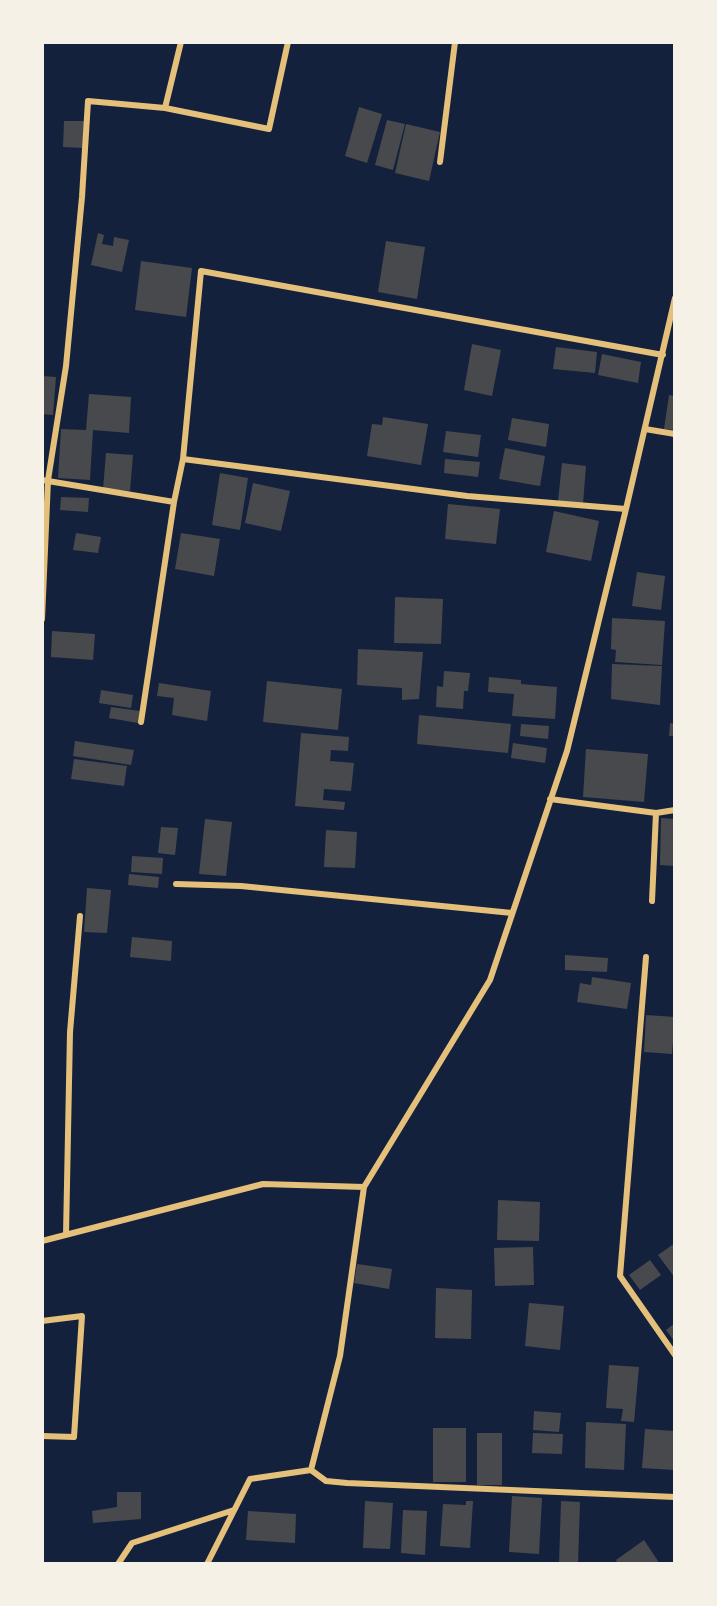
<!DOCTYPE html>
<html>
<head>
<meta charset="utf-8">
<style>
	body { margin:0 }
	#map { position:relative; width:717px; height:1606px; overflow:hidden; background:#14213d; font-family:Cabin,sans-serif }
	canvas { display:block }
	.frame { position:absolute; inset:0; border:44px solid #f6f1e7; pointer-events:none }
</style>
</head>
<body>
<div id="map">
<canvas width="717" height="1606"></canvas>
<div class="frame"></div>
</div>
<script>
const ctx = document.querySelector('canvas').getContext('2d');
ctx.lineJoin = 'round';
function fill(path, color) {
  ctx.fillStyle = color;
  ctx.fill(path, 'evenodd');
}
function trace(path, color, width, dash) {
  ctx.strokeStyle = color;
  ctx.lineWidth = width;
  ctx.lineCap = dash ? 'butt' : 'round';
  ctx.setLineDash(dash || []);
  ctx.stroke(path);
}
const building = new Path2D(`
	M359,107L382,114L367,163L345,156Z
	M387,120L405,124L393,170L375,165Z
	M64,121H84L83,148L63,147Z
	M406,124L440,132L429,181L395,173Z
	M98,233L104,235L102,244L113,246L114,237L129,240L122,272L91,265Z
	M386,241L425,247L417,299L378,292Z
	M141,261L192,268L186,317L135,310Z
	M472,344L501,350L492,396L464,390Z
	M556,347L597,352L595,373L553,369Z
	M602,354L641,362L638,383L598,375Z
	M42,376L56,377L53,415L42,414Z
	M89,394L131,397L129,433L93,430L90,480L58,478L61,429L86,430Z
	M669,395L675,396V430L664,429Z
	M383,417L428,424L421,465L367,456L372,424L382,425Z
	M512,418L549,424L546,447L508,440Z
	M446,431L481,435L478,457L443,452Z
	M505,448L545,456L540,486L499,479Z
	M106,453L133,455L130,491L103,489Z
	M445,459L480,462L478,477L444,473Z
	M562,463L586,466L583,504L558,501Z
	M220,473L248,478L240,530L212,525Z
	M253,483L290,491L281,531L245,523Z
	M61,497L89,498L88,512L60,510Z
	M448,504L500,509L496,544L445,539Z
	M554,511L599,521L591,561L546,552Z
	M76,533L101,537L98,553L73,550Z
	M181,533L220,539L214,576L175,569Z
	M637,572L665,576L661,610L632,606Z
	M395,597L443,599L441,644L394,643Z
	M612,618L665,621L662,665L615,662L616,650L611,649Z
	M52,631L95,634L93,660L51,657Z
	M358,649L423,652L419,699L402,700V688L357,685Z
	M612,664L662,666L660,705L611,699Z
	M444,671L470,673L468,691H464L463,709L436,707L437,686L443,687Z
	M489,677L521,680V684L557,687L555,719L512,716L514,694L488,692Z
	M267,681L342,689L338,730L263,722Z
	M159,683L211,691L207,721L172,715L174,698L157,696Z
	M101,690L133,695L131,708L99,703Z
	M111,707L140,711L138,723L109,718Z
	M419,715L511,724L508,753L417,744Z
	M670,723L675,724V736H669Z
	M521,724L549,726L548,739L520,736Z
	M301,733L349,737L348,751L331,750L330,761L354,763L351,791L324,789L323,800L345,802L344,810L295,806Z
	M75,741L134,750L131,765L73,756Z
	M513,743L547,748L545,763L511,758Z
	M586,749L648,754L644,802L583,797Z
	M74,759L127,766L124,786L71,779Z
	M661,818L675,819V866L660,865Z
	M205,819L232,822L226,876L199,874Z
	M161,827L178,828L175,855L158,853Z
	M326,830L357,832L355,868L324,867Z
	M132,856L163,858L162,874L131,872Z
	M129,874L159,877L158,888L128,885Z
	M87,888L111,890L107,933L84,932Z
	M132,937L172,941L171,961L130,957Z
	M565,955L608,958L607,972L565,970Z
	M592,977L631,983L627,1009L577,1002L580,983L591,985Z
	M646,1015L675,1017L672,1054L644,1052Z
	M498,1200L540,1202L539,1241L497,1240Z
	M675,1243V1278L658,1255Z
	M533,1247L534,1285L495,1286L494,1248Z
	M650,1260L661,1275L640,1290L629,1275Z
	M357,1264L392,1269L389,1289L354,1283Z
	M436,1288L472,1290L471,1339L435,1338Z
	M529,1303L564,1306L560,1350L525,1346Z
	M675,1323V1342L666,1330Z
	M609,1365L639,1367L634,1422L621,1421L623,1409L606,1408Z
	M534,1411L561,1413L559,1432L533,1430Z
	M586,1422L626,1424L624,1470L585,1468Z
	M433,1428H466V1482H433Z
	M645,1429L675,1431V1470L642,1468Z
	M477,1433H502V1485H477Z
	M533,1433L563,1434L562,1454L532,1453Z
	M117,1492H141V1519L93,1523L92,1511L117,1507Z
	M512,1496L542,1498L539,1554L509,1552Z
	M365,1501L393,1503L390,1549L363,1548Z
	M466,1501H473L470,1548L440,1546L443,1504L466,1505Z
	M561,1501L580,1502L578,1564H559Z
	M403,1510L427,1511L425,1555L401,1553Z
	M248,1511L296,1514L295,1543L246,1540Z
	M644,1540L660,1564H618L616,1560Z`);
const minor = new Path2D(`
	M165,108L181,42
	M440,162L455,42
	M645,429L675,434
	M183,459L201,271L663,355
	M42,480L174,502L183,459L467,496L626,509L675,298
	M42,619L48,480L66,366L82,197L88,101L165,108L269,129L288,42
	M141,722L174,502
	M550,799L656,813L675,810
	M176,884L241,886L512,913
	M652,901L656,813
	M646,957L620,1276L675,1355
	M364,1187L340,1356L311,1470L326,1481L347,1483L675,1497
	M66,1235L70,1032L80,916
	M42,1241L263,1184L364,1187L490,980L567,751L626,509
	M42,1321L82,1316L74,1437L42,1436
	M118,1564L132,1543L234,1510
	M207,1564L250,1479L311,1470`);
fill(building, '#48494c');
trace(minor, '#e5c07b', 6);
</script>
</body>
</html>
